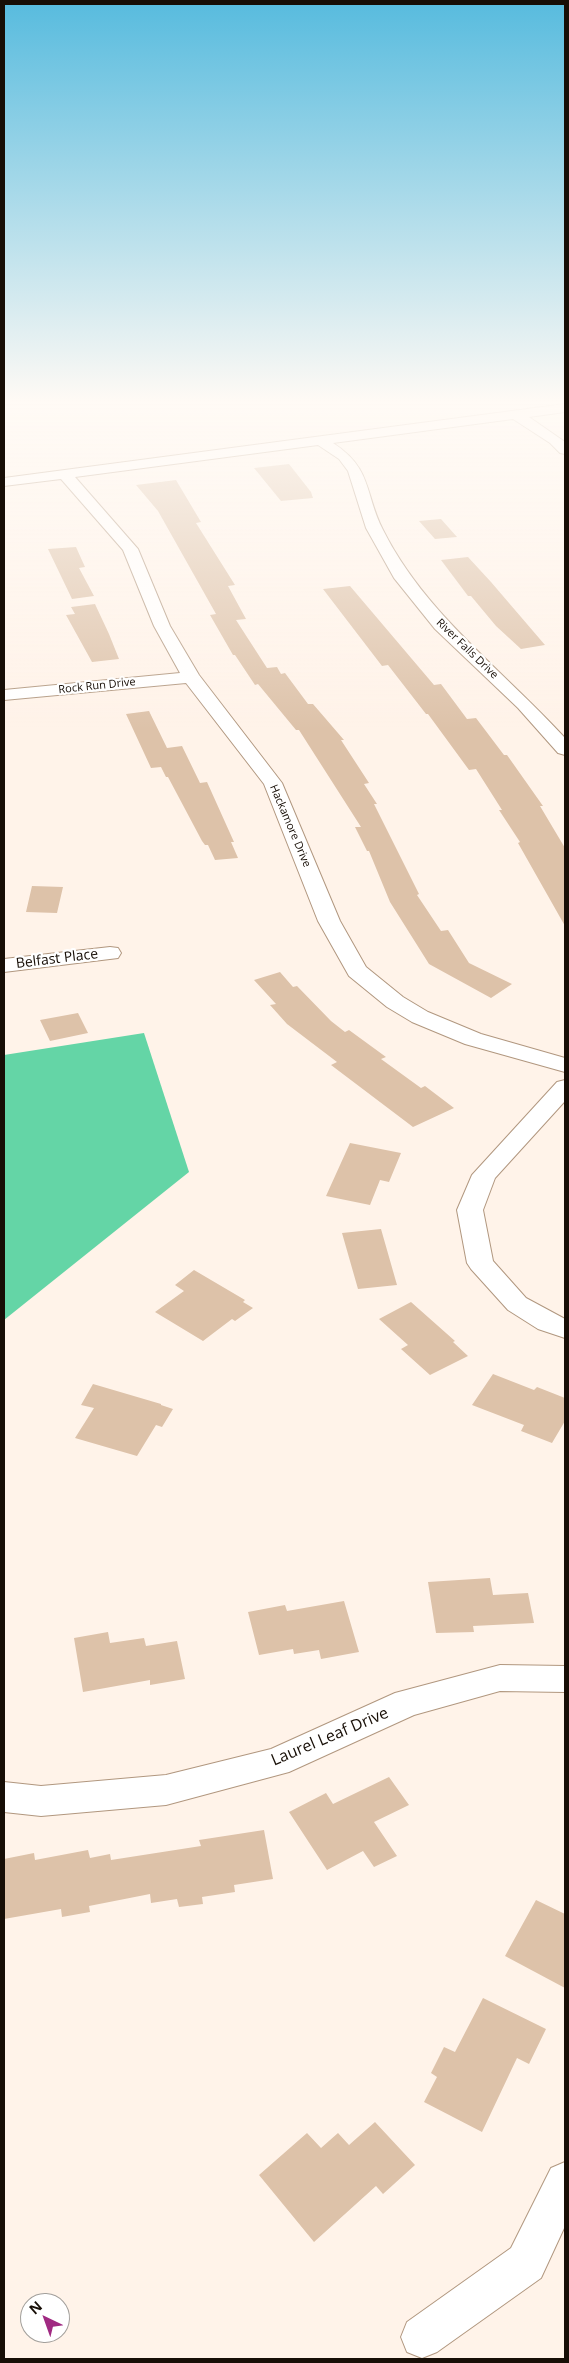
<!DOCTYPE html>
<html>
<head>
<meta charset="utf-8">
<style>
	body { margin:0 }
	#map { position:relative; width:569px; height:2363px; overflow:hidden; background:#fff3e9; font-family:"Open Sans",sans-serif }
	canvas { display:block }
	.frame { position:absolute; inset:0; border:5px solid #170e06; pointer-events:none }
	.north { position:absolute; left:20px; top:2293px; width:50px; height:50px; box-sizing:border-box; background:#fff; border:1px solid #a29f9b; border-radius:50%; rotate:318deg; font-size:14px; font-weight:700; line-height:20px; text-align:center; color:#170e06 }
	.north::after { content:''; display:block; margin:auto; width:18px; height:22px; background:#a02a82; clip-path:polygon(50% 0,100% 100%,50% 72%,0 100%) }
</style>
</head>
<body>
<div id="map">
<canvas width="569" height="2363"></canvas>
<div class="frame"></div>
<div class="north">N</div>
</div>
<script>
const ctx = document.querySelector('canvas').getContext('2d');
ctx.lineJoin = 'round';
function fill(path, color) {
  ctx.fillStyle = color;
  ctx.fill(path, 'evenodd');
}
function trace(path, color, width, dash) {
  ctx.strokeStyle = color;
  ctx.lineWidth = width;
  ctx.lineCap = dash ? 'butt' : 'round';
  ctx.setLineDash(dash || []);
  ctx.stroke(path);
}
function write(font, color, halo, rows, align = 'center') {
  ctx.font = font + ' "Open Sans",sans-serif';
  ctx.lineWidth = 4.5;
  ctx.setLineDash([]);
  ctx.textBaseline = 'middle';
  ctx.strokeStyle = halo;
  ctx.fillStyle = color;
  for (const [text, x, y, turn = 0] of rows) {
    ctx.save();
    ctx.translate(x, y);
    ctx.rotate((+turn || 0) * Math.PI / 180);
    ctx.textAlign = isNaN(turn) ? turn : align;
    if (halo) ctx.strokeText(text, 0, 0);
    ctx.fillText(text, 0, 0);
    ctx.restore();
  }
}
const forest = new Path2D(`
	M144,1033L189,1172L4,1320V1055Z`);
const building = new Path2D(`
	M289,464L311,492L313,498L281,501L254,468Z
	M176,480L201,522L196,523L235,585L228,586L246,619L236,620L267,668L277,667L281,674L285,673L308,704H313L344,740H341L369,783L364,784L377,804H374L419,894L417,895L441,931L448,930L469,963L512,984L491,998L429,964L390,902L369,851H367L355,827H361L299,730H296L258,684L255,685L235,655H233L210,615L216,614L158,511L136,485Z
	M441,519L457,537L435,539L419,521Z
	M76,547L85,567L79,568L94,596L72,599L48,549Z
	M468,557L491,582L545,645L521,649L496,626L471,596H468L441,560Z
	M350,586L434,685L441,684L467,719L476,718L504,755H507L543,806H540L565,848V926L518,843L520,842L499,810H502L476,769L469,770L428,714H426L388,665L382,666L323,589Z
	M95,604L109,634L119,659L92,662L66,615L75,614L71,607Z
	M149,711L167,748L182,746L200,783L207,782L234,842H231L238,858L215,860L208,845H205L202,841L168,777H166L161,767L151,768L126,714Z
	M32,886L63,887L57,913L26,912Z
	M280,972L293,987L297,986L331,1021L345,1032L349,1030L386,1057L381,1059L421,1088L425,1086L454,1108L413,1127L331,1065L337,1062L287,1024L270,1005L276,1004L254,980Z
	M78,1013L88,1033L50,1041L40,1020Z
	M350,1143L401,1153L389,1182L380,1180L370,1205L326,1196Z
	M381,1229L397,1285L358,1289L342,1233Z
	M194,1270L245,1300L243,1302L253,1308L235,1321L232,1319L203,1341L155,1312L184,1291L175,1285Z
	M411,1302L455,1341L453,1342L468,1356L430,1375L401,1349L408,1345L379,1319Z
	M493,1374L534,1390L537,1387L565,1398V1421L552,1443L521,1431L524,1425L472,1405Z
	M93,1384L161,1404V1405L173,1409L162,1427L156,1425L137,1456L75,1438L94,1408L81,1405Z
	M490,1578L493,1595L528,1593L534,1623L473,1626L474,1632L436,1633L428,1582Z
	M344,1601L359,1652L321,1659L319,1650L294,1654L293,1649L259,1655L248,1612L285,1605L287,1611Z
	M108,1632L110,1643L144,1638L146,1646L177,1641L185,1679L150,1685V1680L83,1692L74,1638Z
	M389,1777L409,1805L374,1822L397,1856L374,1867L363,1851L327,1870L289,1812L326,1793L333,1804Z
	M264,1830L273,1879L234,1885L235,1892L202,1897L203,1904L179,1907L177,1899L151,1903L150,1894L89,1906L90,1912L62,1917L61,1909L4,1919V1859L34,1853L35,1860L88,1850L90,1858L110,1854L111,1860L201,1846L199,1840Z
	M536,1900L565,1914V1988L505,1956Z
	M483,1998L546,2029L529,2064L517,2058L482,2132L424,2102L437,2077L431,2073L444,2047L455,2052Z
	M375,2122L415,2165L383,2194L376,2186L314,2242L259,2175L307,2133L321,2148L338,2133L349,2145Z`);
const minor = new Path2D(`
	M565,404V412L529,417L565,442V454L560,453L550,443L513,419L333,443C373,469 364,493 383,530C425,614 503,670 565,738V755L558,753L518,708L435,629L394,578L366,528L348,471L339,459L318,445L75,477L138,549L170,626L199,675L282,783L340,921L366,967L403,997L428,1012L481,1034L565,1058V1072L465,1044L412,1022L387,1007L349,976L318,921L264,784L186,683L4,700V690L180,673L154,626L123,550L61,479L4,486V478Z
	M110,947L118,948L121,953L118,958L4,972V959Z
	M565,1080V1101L495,1178L483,1210L493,1261L526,1298L565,1319V1338L538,1329L508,1310L471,1269L467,1263L457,1210L472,1175L557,1082Z
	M500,1665L565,1666V1692L500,1691L414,1715L289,1772L166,1805L41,1816L4,1812V1782L41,1786L166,1775L271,1749L395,1693Z
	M565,2162V2226L541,2278L437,2352L422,2358L407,2352L401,2337L407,2322L511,2248L551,2168Z`);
const farStreetnames = [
	["River Falls Drive",467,649,44],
	["Rock Run Drive",97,686,-6],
	["Hackamore Drive",290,826,67]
];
const streetNames = [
	["Belfast Place",57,959,-7]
];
const nearStreetnames = [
	["Laurel Leaf Drive",330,1737,-23]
];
fill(forest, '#64d5a6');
fill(building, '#ddc2a9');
trace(minor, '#b1977f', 2);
fill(minor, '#fff');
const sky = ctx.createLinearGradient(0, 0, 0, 730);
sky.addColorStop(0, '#57bbde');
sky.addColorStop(0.55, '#fffaf5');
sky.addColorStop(1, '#fffaf500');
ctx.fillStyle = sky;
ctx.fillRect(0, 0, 569, 730);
write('11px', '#170e06', '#fff', farStreetnames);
write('14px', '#170e06', '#fff', streetNames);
write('16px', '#170e06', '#fff', nearStreetnames);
</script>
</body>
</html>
